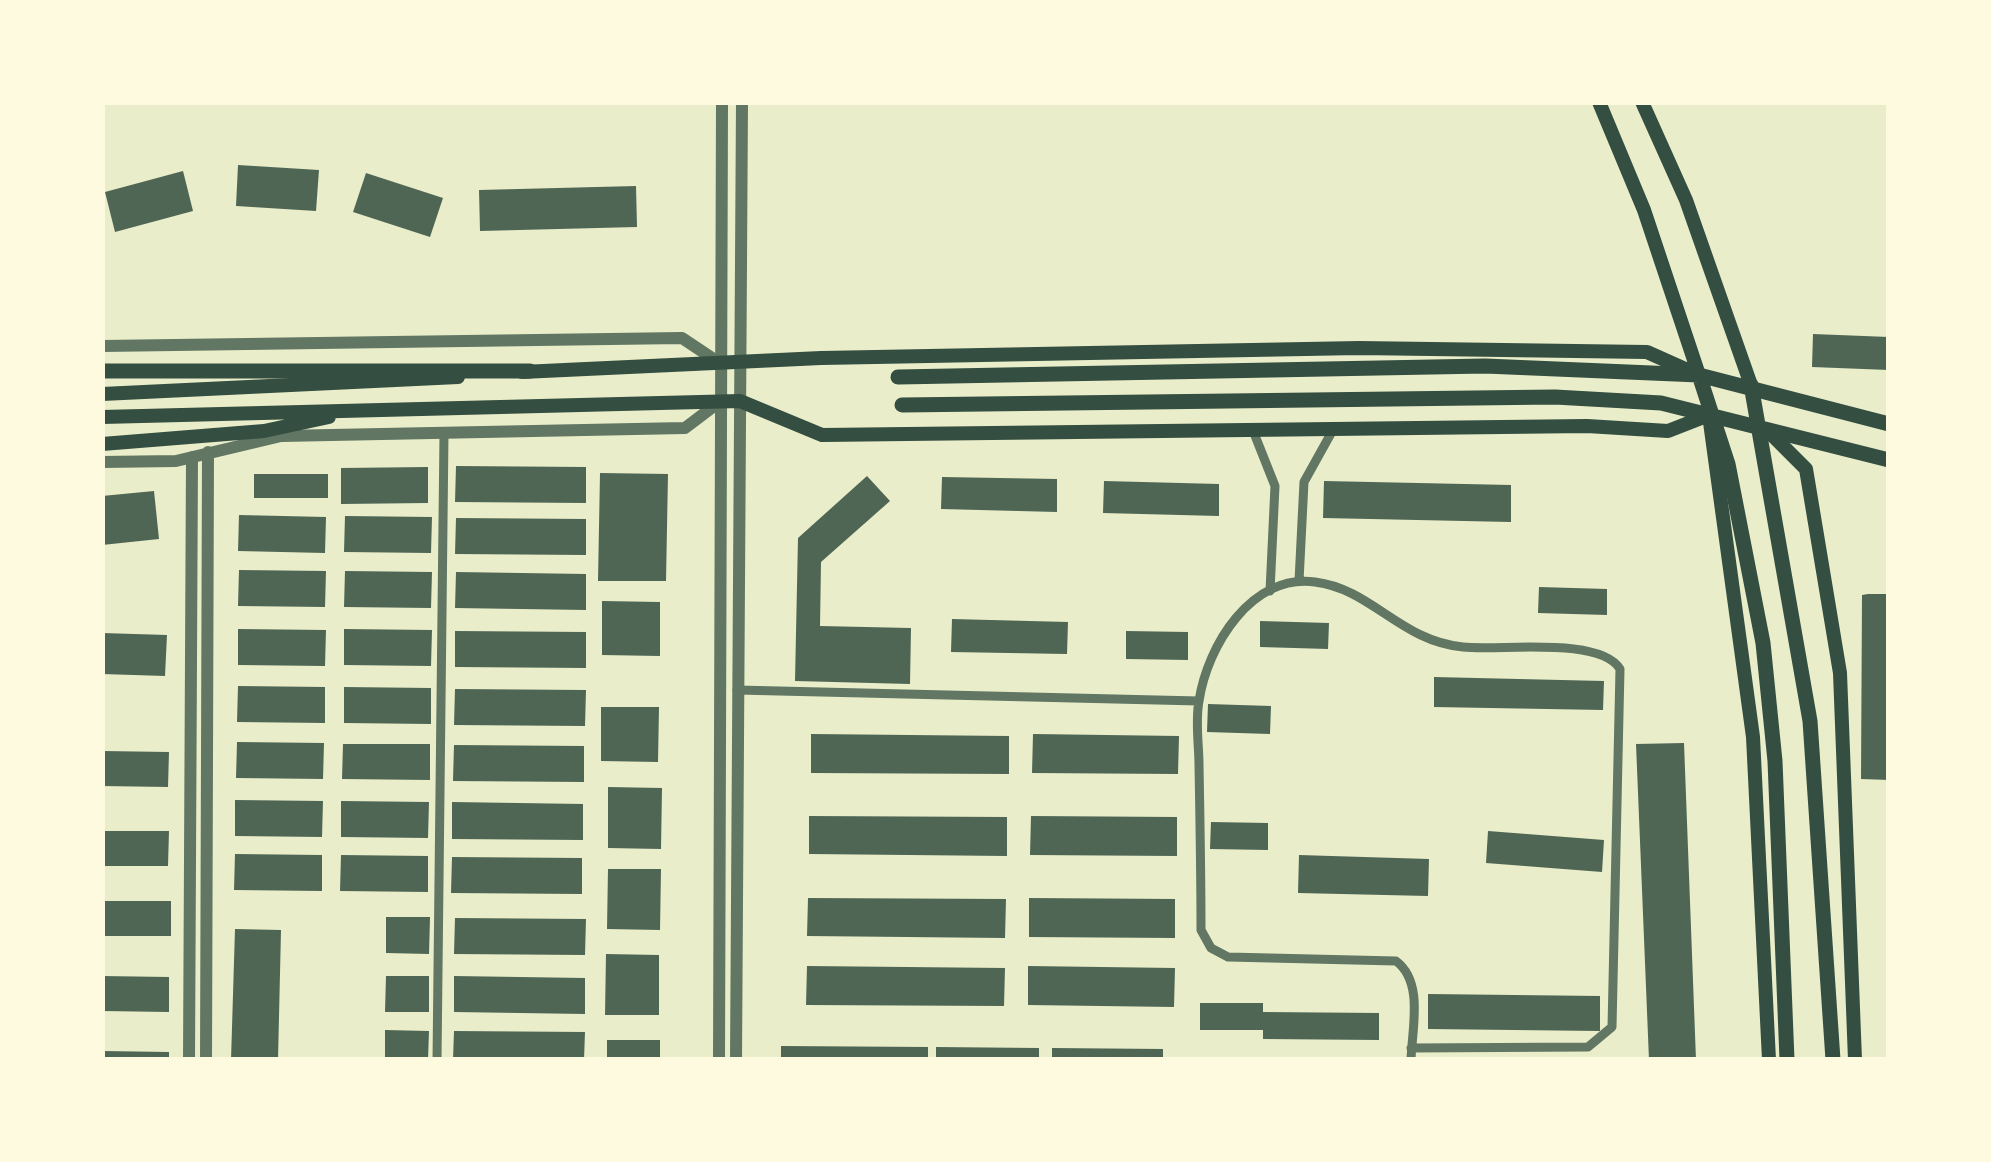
<!DOCTYPE html>
<html>
<head>
<meta charset="utf-8">
<style>
	body { margin:0 }
	#map { position:relative; width:1991px; height:1162px; overflow:hidden; background:#e9edc9; font-family:"Work Sans",sans-serif }
	canvas { display:block }
	.frame { position:absolute; inset:0; border:105px solid #fefae0; pointer-events:none }
</style>
</head>
<body>
<div id="map">
<canvas width="1991" height="1162"></canvas>
<div class="frame"></div>
</div>
<script>
const ctx = document.querySelector('canvas').getContext('2d');
ctx.lineJoin = 'round';
function fill(path, color) {
  ctx.fillStyle = color;
  ctx.fill(path, 'evenodd');
}
function trace(path, color, width, dash) {
  ctx.strokeStyle = color;
  ctx.lineWidth = width;
  ctx.lineCap = dash ? 'butt' : 'round';
  ctx.setLineDash(dash || []);
  ctx.stroke(path);
}
const building = new Path2D(`
	M238,165L319,170L316,211L236,206Z
	M183,171L193,211L115,232L105,192Z
	M366,173L443,198L430,237L353,212Z
	M636,186L637,227L480,231L479,190Z
	M1813,334L1889,337V370L1812,367Z
	M456,466L586,467V503L455,502Z
	M428,467V503L341,504V468Z
	M600,473L668,474L666,581H598Z
	M254,474H328V498H254Z
	M867,476L890,501L821,562L820,626L911,628L910,684L795,681L798,538Z
	M942,477L1057,479V512L941,509Z
	M1104,481L1219,484V516L1103,513Z
	M1324,481L1511,485V522L1323,518Z
	M154,491L159,539L102,545V496Z
	M239,515L326,517L325,553L238,551Z
	M345,516L432,517L431,553L344,552Z
	M456,518L586,519V555L455,554Z
	M239,570L326,571L325,607L238,606Z
	M345,571L432,572L431,608L344,607Z
	M456,572L586,574V610L455,608Z
	M1539,587L1607,589V615L1538,613Z
	M1868,594H1889V780L1861,779L1862,595Z
	M602,601L660,602V656L602,655Z
	M952,619L1068,622L1067,654L951,652Z
	M1260,621L1329,623L1328,649L1260,647Z
	M238,629L326,630L325,666L238,665Z
	M344,629L432,630L431,666L344,665Z
	M455,631L586,632V668L455,667Z
	M1126,631L1188,632V660L1126,659Z
	M102,633L167,635L165,676L102,674Z
	M1434,677L1604,681L1603,710L1434,707Z
	M238,686L325,687V723L237,722Z
	M344,687L431,688V724L344,723Z
	M455,689L586,690L585,726L454,725Z
	M1208,704L1271,706L1270,734L1207,732Z
	M601,707H659L658,762L601,761Z
	M811,734L1009,736V774L811,773Z
	M1033,734L1179,736L1178,774L1032,773Z
	M237,742L324,743L323,779L236,778Z
	M1684,743L1696,1060H1649L1636,744Z
	M343,744H430V780L342,779Z
	M454,745L584,746V782L453,781Z
	M102,751L169,752L168,787L102,786Z
	M608,787L662,788L661,849L608,848Z
	M235,800L323,801L322,837L235,836Z
	M341,801L429,802L428,838L341,837Z
	M452,802L583,804V840L452,839Z
	M809,816L1007,817V856L809,854Z
	M1031,816L1177,817V856L1030,855Z
	M1211,822L1268,823V850L1210,849Z
	M102,831H169L168,866H102Z
	M1488,831L1604,840L1602,872L1486,863Z
	M235,854L322,855V891L234,890Z
	M341,855L428,856V892L340,891Z
	M1299,855L1429,859L1428,896L1298,893Z
	M452,857L582,858V894L451,893Z
	M608,869H661L660,930L607,929Z
	M808,898L1006,899L1005,938L807,936Z
	M1029,898L1175,899V938L1029,937Z
	M102,901H171V936H102Z
	M386,917H430L429,954L386,953Z
	M455,918L586,919L585,955L454,954Z
	M235,929L281,930L278,1060H231Z
	M606,954L659,955V1015H605Z
	M807,966L1005,968L1004,1006L806,1005Z
	M1028,966L1175,968L1174,1007L1028,1005Z
	M102,976L169,977V1012L102,1011Z
	M386,976H429V1012H385Z
	M454,976L585,978V1014L454,1012Z
	M1428,994L1600,996V1031L1428,1029Z
	M1200,1003H1263V1012L1379,1013V1040L1263,1039V1030H1200Z
	M385,1030L429,1031L428,1060H385Z
	M454,1031L585,1032L584,1060H453Z
	M607,1040H660V1060H607Z
	M781,1046L928,1047V1060H781Z
	M936,1047L1039,1048V1060H936Z
	M1052,1048L1163,1049V1060H1052Z
	M102,1051L169,1052V1060H102Z`);
const minor = new Path2D(`
	M1252,428L1275,486L1270,591
	M1299,581L1304,482L1334,428
	M737,690L1199,701
	M437,1060L444,433
	M1411,1060C1412,1028 1424,982 1396,961L1228,957L1211,948L1201,930C1201,875 1200,820 1199,765C1199,745 1195,721 1199,701C1207,646 1252,573 1315,582C1372,589 1400,641 1463,647C1500,651 1600,636 1620,669L1612,1027L1588,1047L1411,1048`);
const tertiary = new Path2D(`
	M102,346L682,338L721,364
	M102,462L176,461L281,436L685,428L722,400
	M189,1060L192,457
	M206,1060L208,452
	M719,1060L722,102
	M736,1060L742,102`);
const secondary = new Path2D(`
	M1599,102L1644,210L1699,375
	M1642,102L1686,200L1751,385
	M522,372L821,358L1359,348L1647,352L1694,373
	M102,394L458,377
	M102,417L740,401L822,435L1587,426L1668,431L1709,415L1753,737L1769,1060
	M1767,430L1806,469L1840,673L1855,1060
	M102,444L264,431L329,417`);
const primary = new Path2D(`
	M102,371H530
	M1699,375L1728,464L1763,643L1775,761L1787,1060
	M898,377L1485,366L1699,375L1889,424
	M1751,385L1810,721L1833,1060
	M902,405L1555,397L1661,403L1889,460`);
fill(building, '#4f6655');
trace(minor, '#617663', 9);
trace(tertiary, '#617663', 12);
trace(secondary, '#344e41', 14);
trace(primary, '#344e41', 15);
</script>
</body>
</html>
